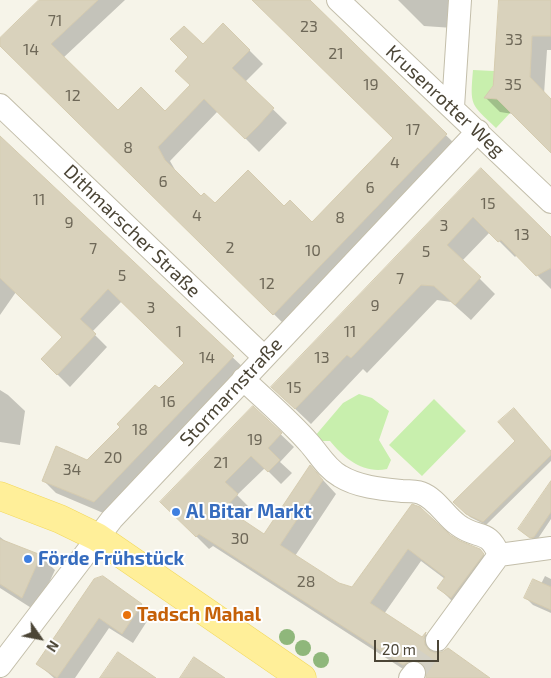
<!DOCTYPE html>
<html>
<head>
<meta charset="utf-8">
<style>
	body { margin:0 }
	#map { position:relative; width:551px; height:678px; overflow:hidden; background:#f6f4e9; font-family:"Exo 2",sans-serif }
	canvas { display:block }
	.north { position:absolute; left:15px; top:613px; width:50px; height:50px; -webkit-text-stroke:4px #fff; paint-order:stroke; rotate:123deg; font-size:14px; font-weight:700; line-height:20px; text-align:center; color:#4b4536 }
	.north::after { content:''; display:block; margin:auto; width:18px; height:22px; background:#4b4536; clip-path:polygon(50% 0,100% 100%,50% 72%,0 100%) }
	.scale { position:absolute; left:374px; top:640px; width:65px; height:22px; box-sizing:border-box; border:2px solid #4b4536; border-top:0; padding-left:6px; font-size:15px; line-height:18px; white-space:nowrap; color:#4b4536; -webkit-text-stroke:4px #fff; paint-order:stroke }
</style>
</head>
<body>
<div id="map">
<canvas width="551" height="678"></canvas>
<div class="north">N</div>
<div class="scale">20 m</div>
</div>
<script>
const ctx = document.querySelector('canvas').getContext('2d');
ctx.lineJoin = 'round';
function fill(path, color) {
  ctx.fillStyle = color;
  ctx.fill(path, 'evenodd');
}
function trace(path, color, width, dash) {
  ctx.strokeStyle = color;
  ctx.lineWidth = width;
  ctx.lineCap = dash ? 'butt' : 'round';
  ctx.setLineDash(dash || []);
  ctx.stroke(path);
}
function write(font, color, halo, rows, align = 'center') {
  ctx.font = font + ' "Exo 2",sans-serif';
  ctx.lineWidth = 4;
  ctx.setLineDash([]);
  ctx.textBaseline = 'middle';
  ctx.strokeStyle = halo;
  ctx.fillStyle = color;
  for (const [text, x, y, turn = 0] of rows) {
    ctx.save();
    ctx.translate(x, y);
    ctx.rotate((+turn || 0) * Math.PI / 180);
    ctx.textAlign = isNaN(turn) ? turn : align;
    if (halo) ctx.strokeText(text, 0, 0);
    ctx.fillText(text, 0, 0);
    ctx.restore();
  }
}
const green = new Path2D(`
	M473,70L494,71L493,86L490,90L493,98L497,99L511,112L496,128C470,103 470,106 473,70Z
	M359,394L372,398L389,411L379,440L391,460L387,469C363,474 344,458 330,441H319L315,436L343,403Z
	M434,399L466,431L422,476L389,445Z`);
const shadow = new Path2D(`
	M42,0H125L63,58L119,112H165L191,85L203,46L223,24L263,64L245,82L287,123L259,152L218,111L170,161L178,175L201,198L215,204L284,208L312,223L395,138L253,0H308L460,149L287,327L0,45V40Z
	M398,0H455L453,28L424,26Z
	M500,0H551V50H547L544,94L551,101V151L513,114L500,112L486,98L494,87Z
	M0,138L246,370L108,515L56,493L43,480L88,462L185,363L122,301L92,332L107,347L70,387L42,359L63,337L16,292L0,315Z
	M481,170L551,237V289L517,255L515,257L490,232L462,261L495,294L471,320L451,302L437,300L367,373L363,369L311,424L289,403Z
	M0,390L8,395L25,411L20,445L0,442Z
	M253,408L294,447L280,462L292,473L281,484L265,468L237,495L250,508L239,519L264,536L323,480L336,494L295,556L338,584L353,588L412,506L449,536L479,550L492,564L452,601L439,588L445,579L421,561L384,614L422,638L426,634L439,647L437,654L488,678H427L428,673H423L417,678L213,546L209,549L162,502Z
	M517,441L551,452V461L486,525L470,517L455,502Z
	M551,484V519L537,540H534L522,532Z
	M0,537L9,544L40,556L55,570L36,611L0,588Z
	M545,576L551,579V613L533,605L526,598L541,584Z
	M95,580L141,605L151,615L133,643L109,628L75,678H54L38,664Z`);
const building = new Path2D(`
	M39,0H98L51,44L118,110L141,87L165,111L190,85L175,71L188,57L170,39L184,26L203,44L223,23L250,50L232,68L274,108L259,125L245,139L204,99L158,147L165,160L201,196L204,193L215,203L248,170L284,206L290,200L312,222L393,138L252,0H310L447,134L273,315L0,46V38Z
	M499,0H551V36H532L530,77L551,99V153L497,99L484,98L493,86Z
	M0,136L234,356L94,502L42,481L56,446L87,460L120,427L117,424L155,385L159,388L184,363L108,289L80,319L96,334L57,375L41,359L62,337L0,278Z
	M481,168L551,237V268L536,276L501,240L498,242L473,217L447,245L481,277L455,305L434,286L421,285L351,358L347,355L295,409L271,387Z
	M253,406L282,433L268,448L280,460L268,472L251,456L225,482L238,494L225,508L264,534L310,465L323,480L280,545L339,583L352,587L412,504L420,507L450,535L460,541L480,549L484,554L451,598L437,588L445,577L408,549L370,603L422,637L426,632L424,638L425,645L430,651L435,653L442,652L448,648L490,678H426V669L422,662L415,660L410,661L403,665L199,534L196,537L160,502Z
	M514,408L551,451V455L483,522L466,514L453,502L515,441L498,422Z
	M551,481V512L534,537L530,538L518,529Z
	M0,539L41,555L22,598L0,584Z
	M103,576L142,604L122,634L99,618L57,678L36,664L94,579Z
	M533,579L551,587V610L524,598Z
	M118,652L156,678H100Z
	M194,657L225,678H180Z`);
const minorTunnel = new Path2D(`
	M414,673L437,640`);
const minor = new Path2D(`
	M338,0L551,202
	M0,105L264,357
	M453,107L460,0
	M243,379C265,400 289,420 309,443C319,454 326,468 340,476C358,487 381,489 402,491C408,491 416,491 421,493C437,499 445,516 458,525C478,540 488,528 499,555L551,548
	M437,640L499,555
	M0,666L112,519L478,131
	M410,678L414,673`);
const major = new Path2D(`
	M0,496L60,519L97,537L302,678`);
const trees = [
	[287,637],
	[303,648],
	[321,660]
];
const markers = [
	[176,512,5,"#3f7fe0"],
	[28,559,5,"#3f7fe0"],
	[127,615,5,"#e8710a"]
];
const numberNames = [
	["71",55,21],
	["23",309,27],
	["33",514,40],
	["14",31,50],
	["21",336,54],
	["19",371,85],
	["35",513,85],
	["12",73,96],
	["17",413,130],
	["8",128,148],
	["4",395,163],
	["6",163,182],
	["6",370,188],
	["11",39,200],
	["15",488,204],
	["4",197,216],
	["8",340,218],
	["9",69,223],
	["3",444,226],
	["13",522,235],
	["2",230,248],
	["7",93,249],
	["10",313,251],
	["5",426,252],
	["5",122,276],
	["7",400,279],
	["12",267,284],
	["9",375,306],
	["3",151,308],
	["1",179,332],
	["11",350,332],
	["14",207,358],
	["13",322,358],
	["15",294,388],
	["16",168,402],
	["18",140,430],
	["19",255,440],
	["20",113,458],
	["21",221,463],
	["34",72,470],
	["30",240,539],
	["28",306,582]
];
const streetNames = [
	["Krusenrotter Weg",445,101,43],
	["Dithmarscher Straße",132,231,44],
	["Stormarnstraße",231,392,-47]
];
const shopNames = [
	["Al Bitar Markt",186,512],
	["Förde Frühstück",38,559]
];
const foodNames = [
	["Tadsch Mahal",137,615]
];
fill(green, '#c8efad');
fill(shadow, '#0003');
fill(building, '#d9d2bc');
trace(building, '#d5cbaf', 1);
trace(minorTunnel, '#d4d1c5', 22, [22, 11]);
trace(minor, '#c3beaa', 24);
trace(major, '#f2d85b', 29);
trace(minor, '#fff', 22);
trace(major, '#ffef99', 28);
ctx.fillStyle = '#8fb77b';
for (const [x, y] of trees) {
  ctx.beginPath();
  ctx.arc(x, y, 8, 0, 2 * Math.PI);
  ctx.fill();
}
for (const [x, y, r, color] of markers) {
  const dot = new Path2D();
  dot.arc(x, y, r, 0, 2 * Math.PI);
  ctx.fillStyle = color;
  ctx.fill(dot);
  trace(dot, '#fff', 2);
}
write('16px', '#6e6858', null, numberNames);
write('19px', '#4b4536', '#fff', streetNames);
write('bold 19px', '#366cbe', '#fff', shopNames, 'left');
write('bold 19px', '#c56008', '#fff', foodNames, 'left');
</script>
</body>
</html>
